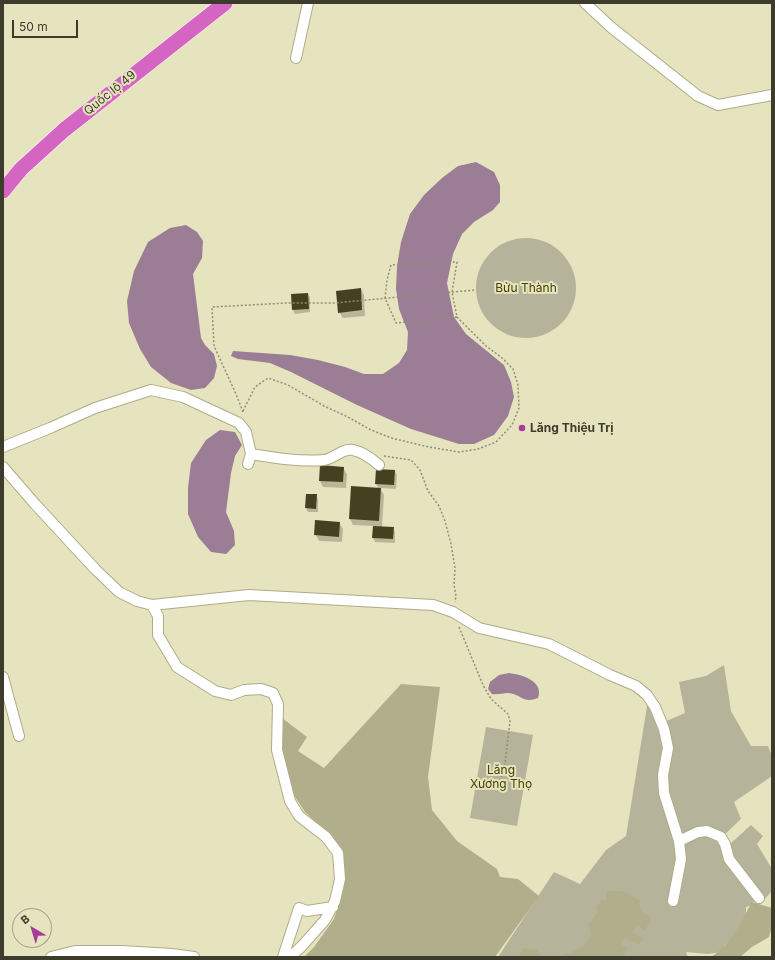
<!DOCTYPE html>
<html>
<head>
<meta charset="utf-8">
<style>
	body { margin:0 }
	#map { position:relative; width:775px; height:960px; overflow:hidden; background:#e6e4bf; font-family:Inter,sans-serif }
	canvas { display:block }
	.frame { position:absolute; inset:0; border:4px solid #3c3b2c; pointer-events:none }
	.north { position:absolute; left:12px; top:908px; width:40px; height:40px; box-sizing:border-box; background:#e6e4bf; border:1px solid #a2a084; border-radius:50%; rotate:322deg; font-size:11px; font-weight:700; line-height:16px; text-align:center; color:#3c3b2c }
	.north::after { content:''; display:block; margin:auto; width:14px; height:18px; background:#a83a99; clip-path:polygon(50% 0,100% 100%,50% 72%,0 100%) }
	.scale { position:absolute; left:12px; top:20px; width:66px; height:18px; box-sizing:border-box; border:2px solid #3c3b2c; border-top:0; padding-left:5px; font-size:12px; line-height:14px; white-space:nowrap; color:#3c3b2c; -webkit-text-stroke:3px #e6e4bf; paint-order:stroke }
</style>
</head>
<body>
<div id="map">
<canvas width="775" height="960"></canvas>
<div class="frame"></div>
<div class="north">B</div>
<div class="scale">50 m</div>
</div>
<script>
const ctx = document.querySelector('canvas').getContext('2d');
ctx.lineJoin = 'round';
function fill(path, color) {
  ctx.fillStyle = color;
  ctx.fill(path, 'evenodd');
}
function trace(path, color, width, dash) {
  ctx.strokeStyle = color;
  ctx.lineWidth = width;
  ctx.lineCap = dash ? 'butt' : 'round';
  ctx.setLineDash(dash || []);
  ctx.stroke(path);
}
function write(font, color, halo, rows, align = 'center') {
  ctx.font = font + ' Inter,sans-serif';
  ctx.lineWidth = 4;
  ctx.setLineDash([]);
  ctx.textBaseline = 'middle';
  ctx.strokeStyle = halo;
  ctx.fillStyle = color;
  for (const [text, x, y, turn = 0] of rows) {
    ctx.save();
    ctx.translate(x, y);
    ctx.rotate((+turn || 0) * Math.PI / 180);
    ctx.textAlign = isNaN(turn) ? turn : align;
    if (halo) ctx.strokeText(text, 0, 0);
    ctx.fillText(text, 0, 0);
    ctx.restore();
  }
}
const green = new Path2D(`
	M476 288a50 50 0 1 1 100 0a50 50 0 1 1-100 0Z
	M724,665L731,711L751,746H768L772,756V776L734,802L741,819L723,836L730,844L751,825L763,836L757,844L772,869V891L763,901L756,897L752,905L746,907V921L732,941L725,945L721,952L708,954L686,952L688,957H498L554,872L580,884L606,850L626,836L649,694L662,723L685,713L679,682L706,676Z
	M486,727L533,735L517,826L470,818Z`);
const forest = new Path2D(`
	M401,684L440,687L428,777L432,810L457,841L497,869L500,877L518,879L539,896L495,957H304L314,947L334,919L342,892L343,861L336,841L305,812L292,792L282,748V718L307,737L298,751L324,768Z
	M606,891H622L639,900L641,911L647,914L651,919L645,931L637,926L632,932L643,938L639,945L624,938L621,944L628,949L623,956L625,957H552L570,953L583,946L591,936L589,924L598,912L596,907L602,900H606Z
	M752,902L772,908V926L769,937L752,947L740,957H711C734,942 739,925 752,902Z
	M523,948L537,950L542,957H518Z`);
const water = new Path2D(`
	M476,162L494,172L500,185V202L493,210L474,222L462,234L453,254L447,283L454,317L466,334L504,365L511,382L514,397L508,416L494,435L474,444H459L411,429L357,405L291,372L270,363L238,359L231,356L233,351L290,355L318,360L345,367L364,374H383L399,363L407,350L408,332L399,309L396,289L397,266L401,242L410,214L424,195L442,178L458,166Z
	M186,225L197,232L203,241L202,258L193,274L201,338L205,345L214,354L217,366L214,378L205,388L191,390L171,383L151,367L140,349L129,323L127,301L134,271L148,242L170,228Z
	M220,430L235,432L242,445L235,456L231,473L226,512L234,531L235,545L226,554L211,552L198,537L188,514V488L191,463L206,440Z
	M509,673C523,675 544,681 538,698C522,704 522,694 508,693C503,693 498,695 492,694L488,689L490,682L499,675Z`);
const shadow = new Path2D(`
	M361,289L364,295L365,316L343,318L339,312Z
	M308,294L310,298V312L295,314L293,310L292,295Z
	M343,468L347,474L346,488L323,487L320,481Z
	M377,470L395,471L397,475L396,489L380,488L384,495L382,527L393,528L395,532V543L375,542L373,538L374,526L353,525L350,519L379,489L376,484Z
	M316,495L318,499V512H308L306,508Z
	M339,523L343,529L342,542L319,541L316,535Z`);
const building = new Path2D(`
	M361,288L362,310L338,313L336,291Z
	M308,293L309,309L292,310L291,294Z
	M320,465L344,467L343,482L319,481Z
	M376,469L395,470L394,485L375,484Z
	M351,486L381,488L379,521L349,519Z
	M306,494H317L316,509L305,508Z
	M315,520L340,522L339,537L314,535Z
	M373,526L394,527L393,539L372,538Z`);
const path = new Path2D(`
	M243,411L255,387L268,378L288,385L324,406L348,417L369,429L391,438L429,447L459,452L478,449L496,442L512,425L519,408L518,385L513,369L501,357L486,346L457,317L452,292L457,262L391,265L387,280L385,298L396,323L457,317
	M243,412L236,394L214,346L212,307L287,303H334L475,290
	M384,456L411,460L420,470L428,491L439,506L445,521L451,544L455,568L454,585L456,596L455,602
	M459,627L483,685L491,699L508,714L510,721L505,764L501,777`);
const minor = new Path2D(`
	M585,3L612,28L698,96L718,105L772,95
	M296,58L308,3
	M3,447L50,428L95,408L151,390L183,397L239,423L246,432L251,454L248,464
	M251,454C275,458 300,462 324,460C334,459 342,448 353,450C363,452 371,458 379,465
	M3,467L35,504L95,569L119,592L137,601L152,605L158,616V635L177,667L215,691L231,695L244,690L261,689L273,693L278,704L277,750L290,801L299,816L326,837L338,853L340,879L335,901L325,920L302,946L290,957
	M152,605L249,595L433,605L453,612L479,628L549,644L610,675L636,686L647,695L655,707L664,729L668,748L663,775L664,793L679,841L681,859L673,901
	M3,677L19,736
	M679,841L698,832L707,831L721,837L725,844L729,859L759,898
	M51,957L75,951H122L172,954L194,957
	M283,957L299,908L307,911L333,907`);
const highway = new Path2D(`
	M3,191L21,169L64,130L225,3`);
const markers = [
	[522,428,4,"#a83a99"]
];
const streetNames = [
	["Quốc lộ 49",110,93,-39]
];
const parkNames = [
	["Bửu Thành",526,288],
	["Lăng",501,770],
	["Xương Thọ",501,784]
];
const poiNames = [
	["Lăng Thiệu Trị",530,428]
];
fill(green, '#b5b49b');
fill(forest, '#b1af8b');
fill(water, '#9b7d95');
fill(shadow, '#0003');
fill(building, '#434120');
trace(minor, '#aeac88', 12);
trace(highway, '#fff', 16);
trace(path, '#8f8e74', 1.5, [2, 2]);
trace(minor, '#fff', 10);
trace(highway, '#d465c2', 15);
for (const [x, y, r, color] of markers) {
  const dot = new Path2D();
  dot.arc(x, y, r, 0, 2 * Math.PI);
  ctx.fillStyle = color;
  ctx.fill(dot);
  trace(dot, '#e6e4bf', 1.5);
}
write('12px', '#3c3b2c', '#e6e4bf', streetNames);
write('12px', '#464100', '#e6e4bf', parkNames);
write('bold 12px', '#3c3b2c', '#e6e4bf', poiNames, 'left');
</script>
</body>
</html>
